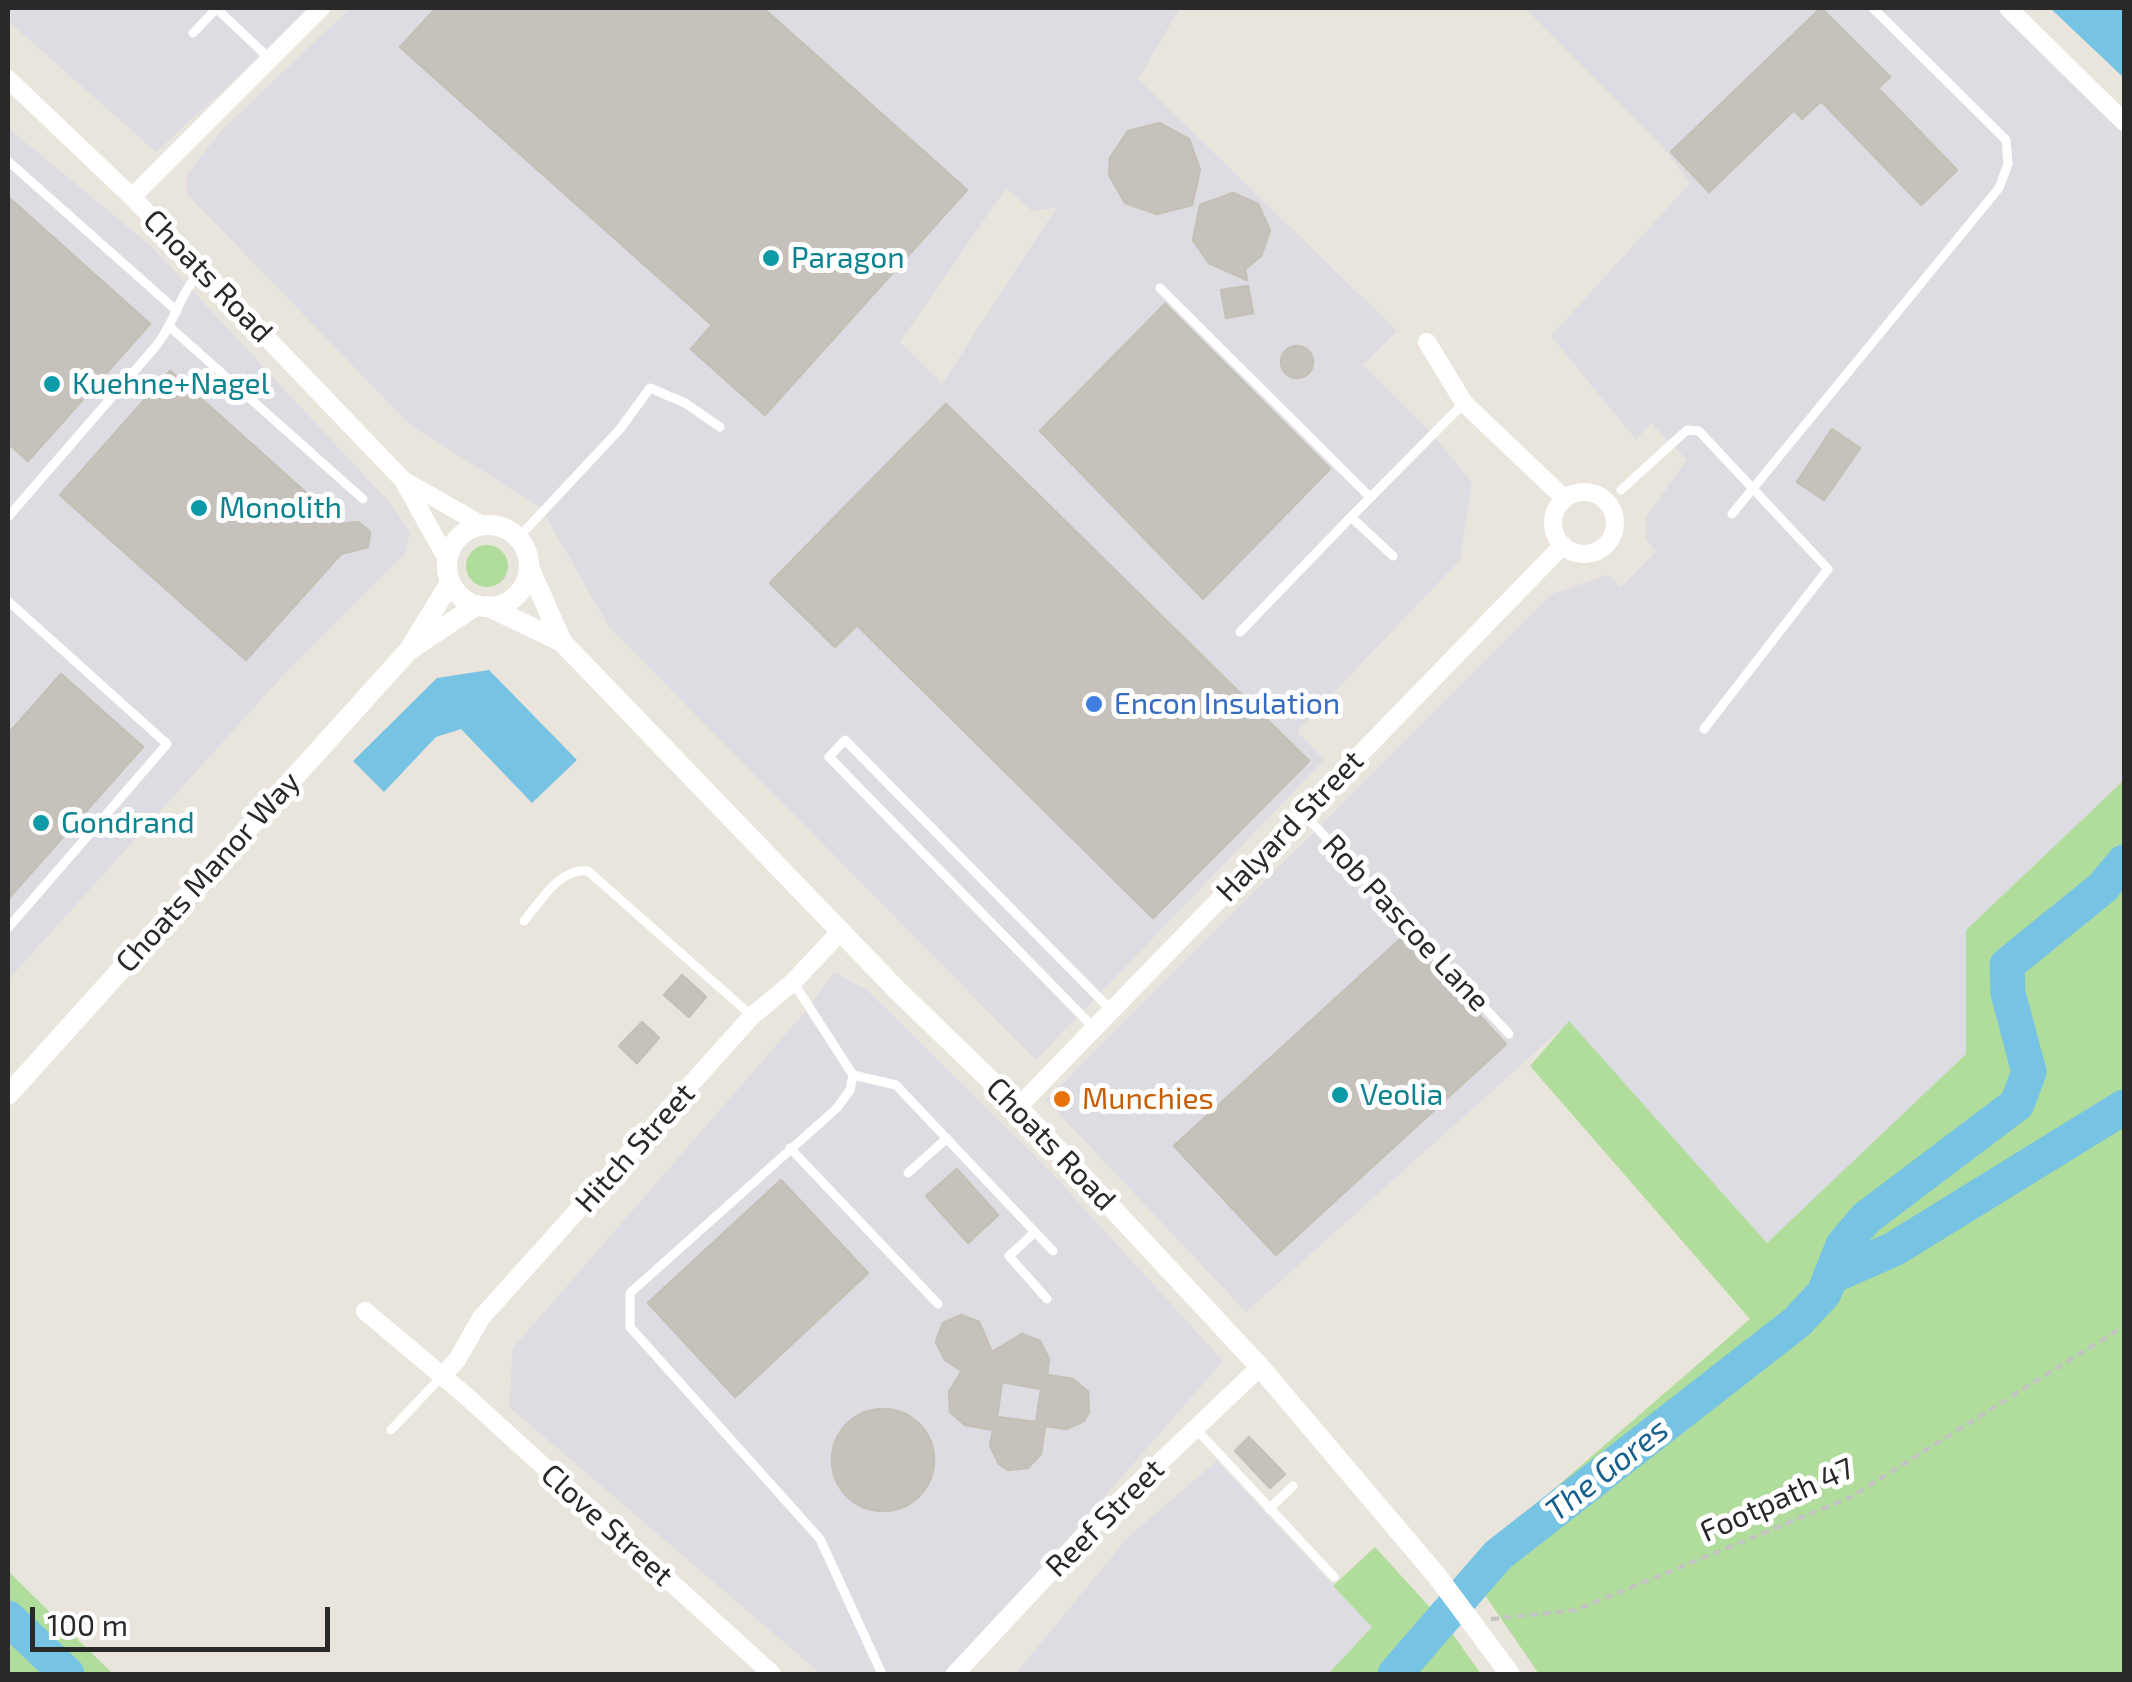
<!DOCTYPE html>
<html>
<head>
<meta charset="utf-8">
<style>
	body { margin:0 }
	#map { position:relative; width:2132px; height:1682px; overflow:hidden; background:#eae5dc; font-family:"Exo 2",sans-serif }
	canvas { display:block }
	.frame { position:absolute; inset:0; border:10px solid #292929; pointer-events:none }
	.scale { position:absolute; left:30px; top:1607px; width:300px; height:45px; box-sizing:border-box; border:5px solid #292929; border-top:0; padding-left:12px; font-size:30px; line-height:35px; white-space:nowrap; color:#292929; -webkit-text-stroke:8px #fff; paint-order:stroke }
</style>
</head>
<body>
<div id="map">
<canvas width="2132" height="1682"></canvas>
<div class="frame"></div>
<div class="scale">100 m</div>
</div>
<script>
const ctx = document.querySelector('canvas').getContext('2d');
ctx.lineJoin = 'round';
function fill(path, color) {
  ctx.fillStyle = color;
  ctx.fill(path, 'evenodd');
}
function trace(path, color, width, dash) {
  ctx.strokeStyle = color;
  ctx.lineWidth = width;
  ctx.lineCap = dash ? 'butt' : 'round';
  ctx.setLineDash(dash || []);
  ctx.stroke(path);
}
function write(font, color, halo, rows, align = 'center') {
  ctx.font = font + ' "Exo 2",sans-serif';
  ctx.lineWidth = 10;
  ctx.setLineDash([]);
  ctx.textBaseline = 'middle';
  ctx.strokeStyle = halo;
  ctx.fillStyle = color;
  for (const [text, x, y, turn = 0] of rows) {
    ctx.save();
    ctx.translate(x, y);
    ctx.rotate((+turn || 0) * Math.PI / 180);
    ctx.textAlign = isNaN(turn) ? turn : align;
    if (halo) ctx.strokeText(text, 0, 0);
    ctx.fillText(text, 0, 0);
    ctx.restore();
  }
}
const industrial = new Path2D(`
	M8,8H312L156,152L8,21Z
	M350,8H1180L1138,79L1397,331L1363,365L1432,434L1472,482L1460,560L1297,731L1324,760L1036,1060L609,627L541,508L409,424L187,194V175L220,132ZM1006,188L1032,211L1056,208L942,384L900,342Z
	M1525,8H2000L2124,129V780L1966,930V1054L1767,1244L1569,1022L1246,1312L1046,1100L1552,594L1608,575L1621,587L1656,551L1646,539V517L1687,460L1651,423L1636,440L1551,336L1690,183L1664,148Z
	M8,128L151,246L390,503L410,533L405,554L276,683L8,980Z
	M834,972L867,990L1051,1172L1223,1361L950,1674H821L509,1407L513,1348L804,1013Z
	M1217,1461L1372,1627L1328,1674H1015L1130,1535Z`);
const green = new Path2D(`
	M466 566a21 21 0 1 1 42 0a21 21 0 1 1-42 0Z
	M2124,780V1674H1539L1465,1566L1750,1319L1530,1066L1569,1021L1767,1243L1966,1054V930Z
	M1375,1547L1447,1626L1481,1674H1328L1372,1627L1333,1586Z
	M8,1571L113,1674H8Z`);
const water = new Path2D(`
	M2050,8H2124V78Z
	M489,670L577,760L532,803L461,729L436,737L384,792L353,761L437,678Z`);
const river = new Path2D(`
	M1830,1277L1894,1249L2124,1107
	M8,1618L67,1674
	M1395,1674L1498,1555L1797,1322L1824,1293L1843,1245L1866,1218L2017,1104L2029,1072L2008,993L2007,965L2102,888L2124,862`);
const building = new Path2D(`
	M436,8H763L967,190L765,415L691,349L712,325L400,47Z
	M1821,8L1890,77L1878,88L1957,170L1921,205L1821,101L1802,119L1794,110L1709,192L1671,152Z
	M1160,123L1189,139L1200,170L1192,205L1157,214L1125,203L1109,175L1110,158L1128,131Z
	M1233,193L1258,204L1270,230L1261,256L1245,269L1247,280L1209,263L1193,240L1200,205Z
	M8,197L150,324L28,461L8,443Z
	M1248,286L1253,313L1226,318L1221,290Z
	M1165,304L1330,469L1203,599L1040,431Z
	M1281 362a16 16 0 1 1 32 0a16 16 0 1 1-32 0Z
	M170,371L341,524L358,522L370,532L368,547L341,554L246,660L60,495Z
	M946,404L1309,761L1153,918L857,625L835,647L770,583Z
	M1832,429L1860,448L1824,500L1797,482Z
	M61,674L143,747L8,899V734Z
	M1405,935L1506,1044L1276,1255L1174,1146Z
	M682,975L706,997L689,1017L664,995Z
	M642,1022L659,1038L637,1063L619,1046Z
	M957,1169L998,1215L968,1243L926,1196Z
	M781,1180L868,1273L735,1397L648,1303Z
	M961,1315L979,1322L992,1352L1022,1334L1040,1341L1049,1359L1047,1375L1073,1379L1088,1392L1089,1412L1084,1421L1066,1429L1045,1426L1041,1454L1028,1468L1008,1470L999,1464L990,1446L993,1430L965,1425L950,1412L949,1392L962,1371L945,1360L936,1342L943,1323ZM1002,1382L1041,1389L1036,1422L997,1417Z
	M832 1460a51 51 0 1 1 102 0a51 51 0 1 1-102 0Z
	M1249,1437L1285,1474L1270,1488L1235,1451Z`);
const path = new Path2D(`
	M1491,1619L1576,1610L1851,1497L2124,1326`);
const service = new Path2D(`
	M216,8L270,59
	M193,33L217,8
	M8,161L177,311
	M1160,288L1370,497
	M171,328L363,499
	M1621,490L1687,430L1699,431L1828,569L1704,729
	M1732,514L1999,188L2008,164L2006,140L1873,8
	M8,517L156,346C177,320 178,293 203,270
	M518,538L620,429L650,388L685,403L720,427
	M1393,556L1351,517L1464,403
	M8,601L167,744L8,928
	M1240,632L1351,517
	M1303,813L1509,1034
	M524,921C541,901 559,868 588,871L752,1016
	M793,982L853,1075L850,1090L837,1108L630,1293V1327L820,1539L882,1674
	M1094,1028L829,757L845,740L1111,1010
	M853,1075L896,1085L1053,1251
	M790,1148L938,1304
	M908,1173L947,1138
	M1035,1232L1009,1256L1047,1299
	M1196,1429L1334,1577
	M391,1430L442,1376
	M1269,1509L1293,1486`);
const minor = new Path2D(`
	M2008,8L2124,122
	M8,79L132,197L403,480L482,525
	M132,197L321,8
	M1427,342L1464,403L1565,499
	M403,480L447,559
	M1553 523a31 31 0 1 1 62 0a31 31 0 1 1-62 0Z
	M1018,1107L1563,545
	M365,1311L465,1395L772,1674
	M442,1376L457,1360L481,1318L752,1016L793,982L841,931
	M955,1674L1095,1524L1260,1367`);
const tertiary = new Path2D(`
	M447 566a41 41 0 1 1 82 0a41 41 0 1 1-82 0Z
	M529,567L562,642L896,989L1018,1107L1260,1367L1437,1576L1510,1674
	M487,606L562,642
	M411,649L477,605
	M8,1095L409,650L450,583`);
const markers = [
	[771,258,10,"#0f9aa8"],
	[52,384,10,"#0f9aa8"],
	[199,508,10,"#0f9aa8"],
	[1094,704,10,"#3f7fe0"],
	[41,823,10,"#0f9aa8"],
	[1340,1095,10,"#0f9aa8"],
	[1062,1099,10,"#e8710a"]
];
const cultureNames = [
	["Paragon",791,258],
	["Kuehne+Nagel",72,384],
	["Monolith",219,508],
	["Gondrand",61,823],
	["Veolia",1360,1095]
];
const streetNames = [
	["Choats Road",208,276,46],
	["Halyard Street",1290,826,-46],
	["Choats Manor Way",208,872,-48],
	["Rob Pascoe Lane",1406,923,47],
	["Choats Road",1051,1144,46],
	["Hitch Street",635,1148,-48],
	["Footpath 47",1777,1500,-24],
	["Reef Street",1105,1518,-45],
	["Clove Street",607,1525,42]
];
const shopNames = [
	["Encon Insulation",1114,704]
];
const foodNames = [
	["Munchies",1082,1099]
];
const waterNames = [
	["The Gores",1607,1470,-38]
];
fill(industrial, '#dedce3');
fill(green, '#b0dc9c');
fill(water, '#77c3e4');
trace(river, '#77c3e4', 35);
fill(building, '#c6c1bb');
trace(building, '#c5c0b6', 2.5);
trace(path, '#c3c3c3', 4, [8, 5]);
trace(service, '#fff', 9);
trace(minor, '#fff', 18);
trace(tertiary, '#fff', 20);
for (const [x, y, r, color] of markers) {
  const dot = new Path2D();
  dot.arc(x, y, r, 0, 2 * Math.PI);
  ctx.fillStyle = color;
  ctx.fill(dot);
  trace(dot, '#fff', 4);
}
write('30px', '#0d838f', '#fff', cultureNames, 'left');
write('30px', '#292929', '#fff', streetNames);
write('30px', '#366cbe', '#fff', shopNames, 'left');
write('30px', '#c56008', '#fff', foodNames, 'left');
write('italic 32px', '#18618e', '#fff', waterNames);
</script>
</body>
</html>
